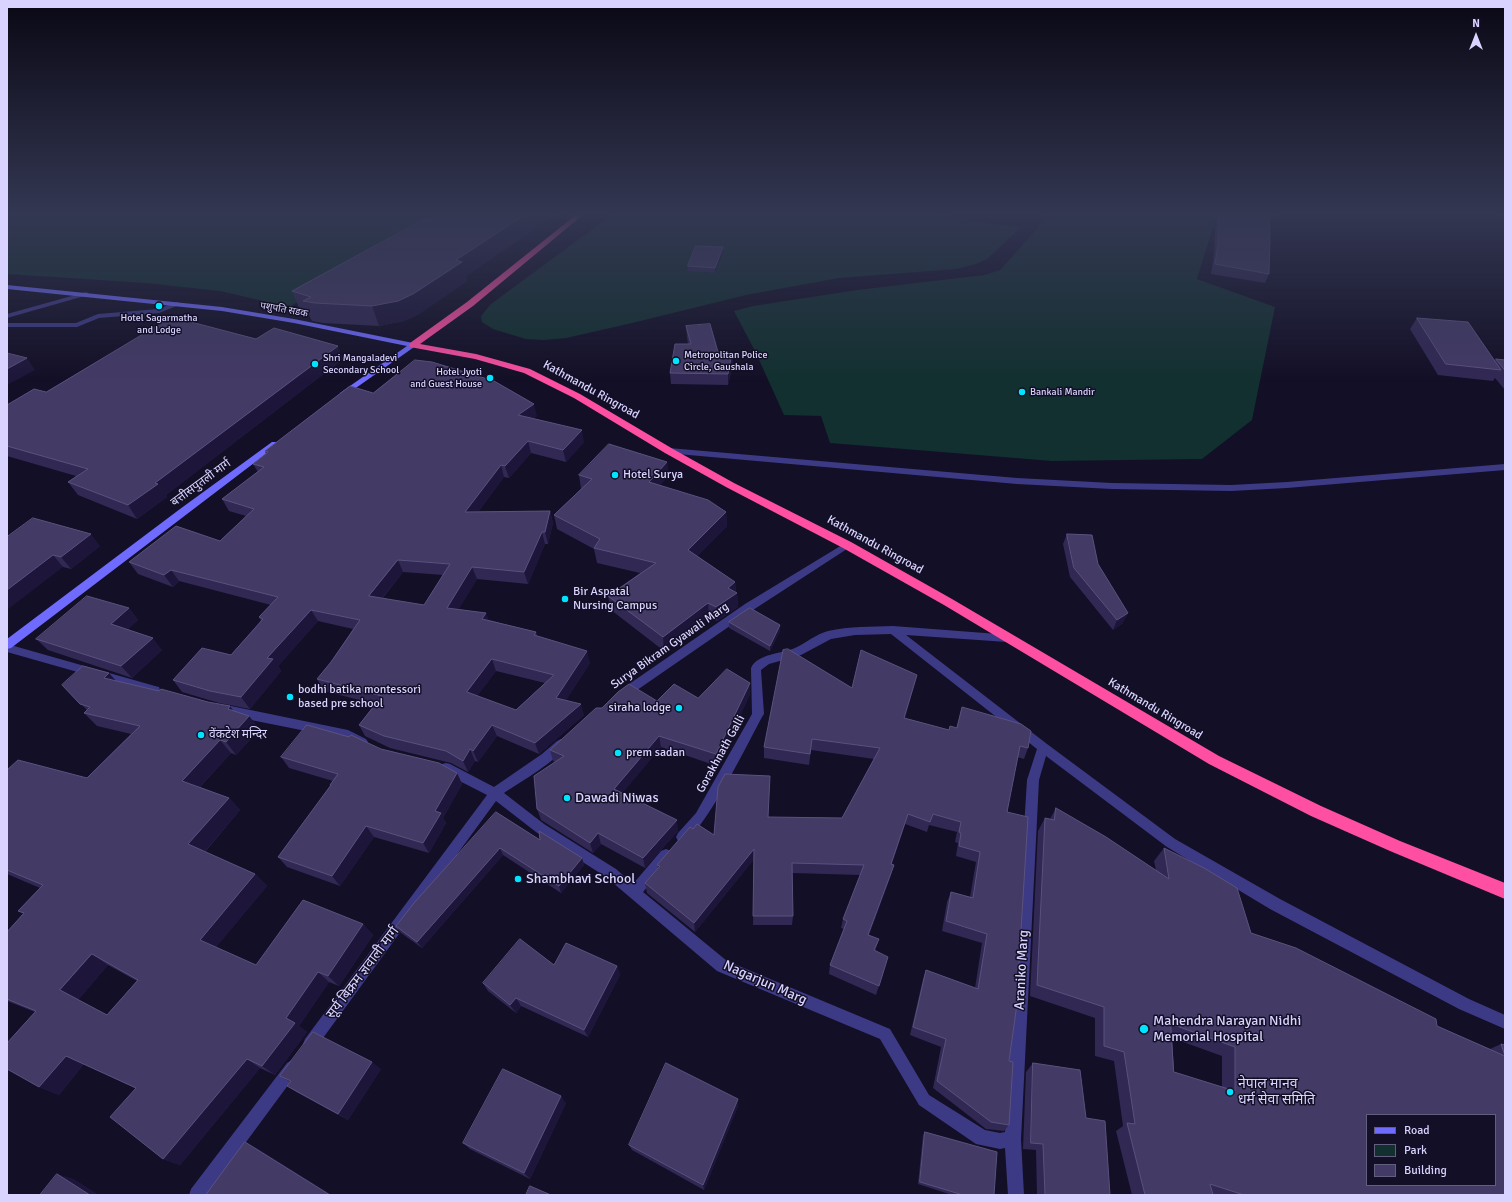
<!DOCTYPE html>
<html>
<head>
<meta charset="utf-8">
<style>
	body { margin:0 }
	#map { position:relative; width:1512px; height:1202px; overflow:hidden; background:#130f26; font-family:Signika,sans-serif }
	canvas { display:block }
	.frame { position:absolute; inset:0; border:8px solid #d9d4ff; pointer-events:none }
	.legend { position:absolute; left:1366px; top:1114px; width:130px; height:72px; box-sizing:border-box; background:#130f26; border:1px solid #625e7d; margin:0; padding:5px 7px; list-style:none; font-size:12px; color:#d9d4ff }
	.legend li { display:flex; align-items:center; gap:8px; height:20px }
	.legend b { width:20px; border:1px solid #625e7d }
	.north { position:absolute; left:1456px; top:16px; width:40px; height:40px; -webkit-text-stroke:3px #130f26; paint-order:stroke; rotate:0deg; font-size:11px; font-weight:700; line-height:16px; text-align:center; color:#d9d4ff }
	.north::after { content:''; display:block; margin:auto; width:14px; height:18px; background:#d9d4ff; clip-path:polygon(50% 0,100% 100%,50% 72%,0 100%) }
</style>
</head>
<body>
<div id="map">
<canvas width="1512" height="1202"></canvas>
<div class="frame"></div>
<ul class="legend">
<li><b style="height:5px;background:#6f6bff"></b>Road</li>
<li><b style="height:11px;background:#12302f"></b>Park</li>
<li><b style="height:11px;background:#433a66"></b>Building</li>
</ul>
<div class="north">N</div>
</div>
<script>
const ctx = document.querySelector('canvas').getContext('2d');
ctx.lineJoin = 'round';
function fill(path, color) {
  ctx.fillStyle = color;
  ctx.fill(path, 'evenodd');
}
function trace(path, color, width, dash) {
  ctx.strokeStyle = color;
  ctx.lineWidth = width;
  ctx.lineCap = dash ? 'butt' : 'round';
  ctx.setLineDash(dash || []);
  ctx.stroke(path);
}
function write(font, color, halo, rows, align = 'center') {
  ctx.font = font + ' Signika,"Noto Sans Devanagari",sans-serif';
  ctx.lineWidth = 3;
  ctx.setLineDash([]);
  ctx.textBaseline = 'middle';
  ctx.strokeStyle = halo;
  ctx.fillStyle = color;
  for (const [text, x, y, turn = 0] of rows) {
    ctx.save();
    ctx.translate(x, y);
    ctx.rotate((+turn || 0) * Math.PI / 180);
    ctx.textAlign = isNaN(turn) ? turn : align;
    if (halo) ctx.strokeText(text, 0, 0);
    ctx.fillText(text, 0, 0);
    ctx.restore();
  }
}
const green = new Path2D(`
	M7,214H458L289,307L220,291L145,283L7,274Z
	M613,214H937L1020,228L987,259L976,264L956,269L839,278L746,295L632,323L566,338L544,340L526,339L493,329L482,322L481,316L491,304Z
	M1047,214H1217L1197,279L1275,307L1252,420L1202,459L1052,461L830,443L821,416L784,415L756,353L734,311L753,306L857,290L984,275L1000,270L1035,231Z`);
const street = new Path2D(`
	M86,292L88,293V295L7,318V314Z
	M177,302L179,303V305L159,313L99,318L77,327H7V323H76L98,314L158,309Z
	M669,448L1017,478L1112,483L1231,485L1287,482L1505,464V470L1287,488L1231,491L1112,489L1017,484L666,453L665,451Z
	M847,542L850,543L852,545L850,547L753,610L627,697L623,698L619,697L617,694L619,691L745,604Z
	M893,626L1011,635L1012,638L1011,641L1007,642L906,635L1047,744L1175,839L1280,899L1469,999L1505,1015V1029L1459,1009L1270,909L1167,847L1046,756L1039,780L1021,1139L1024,1195H1008L1005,1148L1000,1149L976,1144L919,1105L880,1039L717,971L606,877L536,832L496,801L315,1049L310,1051L305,1049L303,1044L305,1039L487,795L442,772L440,768L442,764L446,763L450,764L494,787L542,754L557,741L561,739L565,741L567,744C559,760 520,782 504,793L544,824L616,869L633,884L661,851L666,849L671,851L672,855L671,859L643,892L727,961L890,1029L929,1095L985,1130L1000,1133L1005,1132L1027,780L1037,749L891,634L855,635L831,639L801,655L769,664L761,670L764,714L762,717C749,741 703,835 682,843L678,841L676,837L678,833L696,813L752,714L751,668C758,653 782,654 795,648C806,643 816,634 828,631C849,626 872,627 893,626Z
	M7,644L155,686L159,687L160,690L159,693L155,694L7,652Z
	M226,705L348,730L366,739L368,742L366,745L362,747L346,739L226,715L222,713L220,710L222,707Z
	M292,1060L297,1063L300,1068L297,1073L207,1195H189L191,1189L287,1063Z`);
const secondary = new Path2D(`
	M7,285L222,307L294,319L413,343L417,345L343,397H340V393L407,346L294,323L222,311L7,289Z
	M272,442H278L279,444L11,648L7,649V639L180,509Z`);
const highway = new Path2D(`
	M577,214H584L473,306L420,344L476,354L530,369L580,394L673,449L734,483L851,542L952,599L1219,756L1321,806L1400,841L1505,883V899L1390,851L1311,816L1209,764L944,605L843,548L726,487L665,453L574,398L524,373L475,359L410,347L409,345L410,343L467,302Z`);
const wall = new Path2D(`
	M438,214H556L466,276L467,281L419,314L404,321L379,326L323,323L312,321L308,313L300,310L292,291Z
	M1216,214H1276L1274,218L1269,217V274L1265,283L1211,274L1214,254Z
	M1500,214H1505V219Z
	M723,253L715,273L688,271V266Z
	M1417,318L1495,360L1496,359L1505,360V390L1495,378L1493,381L1438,375L1410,329Z
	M686,326L718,352L732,353L733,364L728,385L671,384L670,373L688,344L687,337Z
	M256,339L343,359L166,495L167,497L137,519L78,495L68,482L76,476L7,456V405L46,392Z
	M373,393L537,416L533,418L584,442L566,462L531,453L509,478L504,477L478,512L550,511L553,523L548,544H545L528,584L477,579L458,610L489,620L536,632L537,636L590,663L566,700L584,715L539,754L497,736L478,762L475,761L468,772L451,763L390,748L365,736L359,725L375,704L324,691L317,679L331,662L353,629L318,621L278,666L281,671L250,709L219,703L182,692L173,680L231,655L261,621L259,617L271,605L179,581L173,587L138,574L129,562L220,541L246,516L229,511L222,499L258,472L253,464L266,454L265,451ZM403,572L443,575L424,605L382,599ZM496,671L545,683L516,710L477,696Z
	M667,462L668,476L660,485L726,512L727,526L697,556L735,582L736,592L737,593L738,607L717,621L709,617L664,651L611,610L608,596L640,573L597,563L594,549L557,529L554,515L581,489L579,475Z
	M1067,534L1098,564L1123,623L1113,630L1070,577L1063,544Z
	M7,537L100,546L71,569L63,567Z
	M129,608L138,620L128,629L162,650L132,678L48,650L36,639Z
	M729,622L780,625V631L770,651L729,628Z
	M109,673L116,681L233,711L260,729L236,755L231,753L200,787L229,798L240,810L205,852L255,874L267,886L216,947L256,965L363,924L373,935L339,986L329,982L299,1026L307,1032L275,1075L260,1068L180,1165L163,1159L135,1088L84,1064L59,1095L39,1087L35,1012L7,1001V932L24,914L18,911L40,888L7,874V770L87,778L131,734L97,726L84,713L87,710L62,685ZM108,965L137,981L107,1015L78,1000Z
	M917,675L905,718L949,730L956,728L962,707L1028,748L1024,759L1017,757L1007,812L1009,1125L1004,1131L986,1129L933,1088L941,1047L910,1035L923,979L926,970L975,988L982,943L942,931L947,902L951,892L970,897L976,862L956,856L958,843L955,842L957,832L929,825L927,832L905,824L892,864L894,865L891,875L869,935L879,939L875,951L888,957L876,995L829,974L830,965L844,929L841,928L843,919L860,875L792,873L793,916L792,925H753L754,859L695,932L647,893L645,883L658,868L657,865L693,829L714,835L842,818L874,759L811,750L809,765L764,758V747L852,688Z
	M750,683V694L717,766L661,747L622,793L678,831L645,868L601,844L593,853L541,820L537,809L555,762L553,761L550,750L602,708L657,701L698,698Z
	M381,749L457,773L462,784L443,818L446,823L429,853L374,837L340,886L287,867L278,857L331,786L330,785L333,781L289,768L281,757Z
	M1056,808L1156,870L1154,861L1164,848L1251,933L1437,1026L1490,1049L1501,1044L1505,1045V1195H1132L1116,1131L1123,1126L1114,1061L1095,1056V1018L1030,996L1038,831L1045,818L1050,819ZM1172,1038L1222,1056V1087L1174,1072Z
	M496,812L540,840L582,858L584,865L561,893L503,855L422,948L401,933L396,926Z
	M554,965L617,966L620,975L588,1037L521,1006L516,1013L488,991L483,983Z
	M1033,1063L1086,1118L1110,1195H1037L1036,1150L1023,1149L1026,1072Z
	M381,1069L348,1120L298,1093L287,1086L290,1082L280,1076Z
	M566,1103L530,1179L470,1149L463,1143Z
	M738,1106L704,1190L632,1150L629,1145Z
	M925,1132L994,1195H952L918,1184L923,1135Z`);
const shadedWall = new Path2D(`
	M526,214H556L466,276L467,281L419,314L404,321L379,326L372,306L456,260Z
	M723,247V253L715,273V268Z
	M338,346L343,359L166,495L167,497L137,519L128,505L155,483Z
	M732,353L733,364L728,385V374Z
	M27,358L35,370L7,385V369Z
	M534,404L537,416L521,426L518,415Z
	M582,430L584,442L566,462L563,450Z
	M528,441L531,453L509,478L505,466Z
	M667,462L668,476L651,496L649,482Z
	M501,465L504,477L469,524L465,512Z
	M550,511L553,523L548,544L545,532Z
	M726,512L727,526L689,564L688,550Z
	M542,532L545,544L528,584L524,572Z
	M91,534L100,546L71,569L61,557Z
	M53,555L63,567L7,610V590Z
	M398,560L403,572L374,608L369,596Z
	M472,567L477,579L452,620L447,608Z
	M171,570L179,581L173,587L164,575Z
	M735,582L736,594L737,593L738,607L717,621L716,607L728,588Z
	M708,603L709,617L664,651L663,637Z
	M129,608L138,620L121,636L111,624Z
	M311,610L318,621L278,666L281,671L250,709L241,697L267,658Z
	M486,613L491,625L482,619Z
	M1128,613L1123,623L1113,630L1117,620Z
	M780,625V631L770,651V646Z
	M153,638L162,650L132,678L121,666Z
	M587,651L590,663L560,710L556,698Z
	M492,659L496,671L472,703L467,692Z
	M109,673L121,687L104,678Z
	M917,675L914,686L902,729L904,718Z
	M750,683V694L717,766L716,754Z
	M581,704L584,715L539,754L535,743Z
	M230,706L240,720L228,709Z
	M249,716L260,729L236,755L226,742Z
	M492,725L497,736L478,762L473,751Z
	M659,736L661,747L617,800L614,789Z
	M220,740L231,753L194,793L182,781Z
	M470,749L475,761L468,772L463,761Z
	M457,773L462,784L443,818L446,823L429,853L423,843L435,811Z
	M229,798L240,810L201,856L188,844Z
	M908,814L905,824L889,874L891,864Z
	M677,820L678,831L645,868L643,858Z
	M366,826L374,837L340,886L332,876Z
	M598,833L601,844L593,853L590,843Z
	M500,848L503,855L422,948L417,942Z
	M754,849V859L695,932L694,923Z
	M582,858L584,865L561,893L559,886Z
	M894,865L891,875L866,944L868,935Z
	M255,874L267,886L213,951L200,940Z
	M363,924L373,935L339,986L328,976Z
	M92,954L108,965L78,1000L60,990Z
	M617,966L620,975L588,1037L584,1030Z
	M318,972L329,982L299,1026L307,1032L275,1075L262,1066L286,1018Z
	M516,998L521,1006L516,1013L510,1005Z
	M66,1056L84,1064L59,1095L39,1087Z
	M247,1059L260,1068L180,1165L163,1159Z
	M372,1062L381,1069L348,1120L338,1114Z
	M561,1096L566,1103L530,1179L524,1173Z
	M738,1099V1106L704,1190L703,1185Z
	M245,1142L257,1148L332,1195H330Z
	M57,1174L74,1179L99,1195H90Z`);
const building = new Path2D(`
	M438,214H526L456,260L462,262L413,294L398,301L372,306L315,303L303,301L311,297L292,291L424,219L428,220Z
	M1219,214H1269L1270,235L1269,274L1215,264L1218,245Z
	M696,246L723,247L715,268L688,266Z
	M172,317L256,339L274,328L338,346L155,483L158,484L128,505L68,482L88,469L7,446V405L34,389L46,392Z
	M1417,318L1468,322L1501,370L1446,364Z
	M710,324L718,352L732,353L728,374L670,373L675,344H691L686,326Z
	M7,353L27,358L7,369Z
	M1496,359L1505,360V370Z
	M415,360L432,362L494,381L534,404L518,415L582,430L563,450L528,441L505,466L501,465L465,512L550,511L545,532H542L524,572L472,567L447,608L486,613L482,619L536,632L534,635L587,651L556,698L581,704L535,743L492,725L473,751L470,749L463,761L446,751L384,736L359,725L382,696L317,679L331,662L360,620L311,610L267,658L273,659L241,697L210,691L173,680L202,648L231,655L263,619L259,617L278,597L171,570L164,575L129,562L176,526L220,541L254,509L222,499L264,467L253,464L268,452L265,451L350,386L373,393ZM398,560L450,564L424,605L369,596ZM492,659L554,675L516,710L467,692Z
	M609,444L667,462L649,482L708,500L726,512L688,550L735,582L728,588L737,593L716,607L708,603L663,637L608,596L656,563L594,548L600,539L554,515L592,479L579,475Z
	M33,518L91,534L61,557L53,555L7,590V537Z
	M1067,534L1092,535L1098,564L1128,613L1117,620L1074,568Z
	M87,596L129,608L111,624L153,638L121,666L36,639Z
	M750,608L780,625L770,646L729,622Z
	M788,649L852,688L861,650L917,675L904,718L949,730L950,726L957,728L962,707L1021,724L1031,731L1028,748L1020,746L1007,812L1028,817L1016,1011L1009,1061L1013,1062L1009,1125L991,1122L937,1081L946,1039L913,1027L926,970L978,989L987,934L946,921L951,892L973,898L980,852L959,846L961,833L959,832L961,822L933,814L930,822L908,814L891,864L894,865L868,935L879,939L874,950L888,957L879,986L830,965L847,921L843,919L864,865L792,863L793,916H753L754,849L694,923L645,883L660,866L657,865L690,827L693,829L697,824L714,835L718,787L725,774L770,776L768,817L842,818L880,748L812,739L810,754L764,747L783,650Z
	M83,666L109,673L104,678L159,691L161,689L208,702L230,706L228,709L249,716L226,742L220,740L182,781L229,798L188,844L255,874L200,940L256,965L303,900L363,924L328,976L318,972L286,1018L295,1023L262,1066L247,1059L163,1159L110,1117L136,1088L66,1056L39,1087L7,1069V1043L36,1011L7,999V932L24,913L18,911L43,885L7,870V770L18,760L87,778L140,726L84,713L90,707L80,704L62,685ZM92,954L138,980L107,1015L60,990Z
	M727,669L750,683L716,754L659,736L614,789L677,820L643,858L598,833L590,843L537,809L534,776L564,756L550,750L596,708H602L618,692L629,684L657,701L674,684L698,698Z
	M307,725L349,737L351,735L381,749L439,763L457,773L435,811L441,813L423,843L366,826L332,876L278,857L331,785H330L338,774L281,757Z
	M1056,808L1106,837L1169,879L1164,848L1204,868L1237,888L1251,933L1296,948L1436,1019L1437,1026L1505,1056L1501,1044L1505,1045V1126H1504L1505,1127V1195H1244L1210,1184L1213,1195H1145L1127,1123L1135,1124L1124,1052L1104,1046V1007L1037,985L1045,818L1054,820ZM1171,1024L1235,1047V1091L1174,1072ZM1367,1115H1495V1185H1367Z
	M496,812L540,840L539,831L582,858L559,886L500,848L417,942L396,926L414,903Z
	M520,939L554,965L566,943L617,966L584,1030L516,998L510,1005L483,983Z
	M313,1032L372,1062L338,1114L287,1086L291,1081L280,1076Z
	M666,1063L738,1099L703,1185L629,1145Z
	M1033,1063L1080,1070L1086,1118L1105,1121L1110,1195H1045L1043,1144L1031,1143Z
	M503,1069L561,1096L524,1173L463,1143Z
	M925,1132L997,1152L994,1195H963L920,1182Z
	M245,1142L330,1195H206Z
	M57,1174L90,1195H40Z
	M530,1186L551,1195H526Z`);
const markers = [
	[159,306,4,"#00e5ff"],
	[676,361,4,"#00e5ff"],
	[315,364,4,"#00e5ff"],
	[490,378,4,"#00e5ff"],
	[1022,392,4,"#00e5ff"],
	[615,475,4,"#00e5ff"],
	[565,599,4,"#00e5ff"],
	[290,697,4,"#00e5ff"],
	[679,708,4,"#00e5ff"],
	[201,735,4,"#00e5ff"],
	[618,753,4,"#00e5ff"],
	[567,798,4,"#00e5ff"],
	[518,879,4,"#00e5ff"],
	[1144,1029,5,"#00e5ff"],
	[1230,1092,4,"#00e5ff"]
];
const farStreetnames = [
	["पशुपति सडक",284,310,10]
];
const farPoinames = [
	["Hotel Sagarmatha",159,318,"center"],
	["and Lodge",159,330,"center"],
	["Metropolitan Police",684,355],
	["Circle, Gaushala",684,367],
	["Shri Mangaladevi",323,358],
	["Secondary School",323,370],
	["Hotel Jyoti",482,372,"right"],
	["and Guest House",482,384,"right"],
	["Bankali Mandir",1030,392]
];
const streetNames = [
	["Kathmandu Ringroad",591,390,29],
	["बत्तीसपुतली मार्ग",201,483,-36],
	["Kathmandu Ringroad",875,545,29],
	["Surya Bikram Gyawali Marg",670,646,-35],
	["Kathmandu Ringroad",1155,709,31],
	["Gorakhnath Galli",721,754,-61]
];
const poiNames = [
	["Hotel Surya",623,475],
	["Bir Aspatal",573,592],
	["Nursing Campus",573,606],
	["bodhi batika montessori",298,690],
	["based pre school",298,704],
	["siraha lodge",671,708,"right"],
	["वेंकटेश मन्दिर",209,735],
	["prem sadan",626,753]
];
const nearPoinames = [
	["Dawadi Niwas",575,798],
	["Shambhavi School",526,879],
	["Mahendra Narayan Nidhi",1153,1021],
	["Memorial Hospital",1153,1037],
	["नेपाल मानव",1238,1084],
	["धर्म सेवा समिति",1238,1100]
];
const nearStreetnames = [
	["Araniko Marg",1022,970,-87],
	["सूर्य बिक्रम ज्ञवाली मार्ग",363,973,-53],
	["Nagarjun Marg",765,983,24]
];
fill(green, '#12302f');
fill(street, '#3d3a85');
fill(secondary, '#6f6bff');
fill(highway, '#ff4fa3');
fill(wall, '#312854');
fill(shadedWall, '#1d163a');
fill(building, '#433a66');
trace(building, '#5a527e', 1);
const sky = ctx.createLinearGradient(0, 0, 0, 382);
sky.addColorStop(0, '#0a0815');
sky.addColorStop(0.56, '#333752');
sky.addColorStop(1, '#33375200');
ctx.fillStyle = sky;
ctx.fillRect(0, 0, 1512, 382);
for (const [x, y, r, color] of markers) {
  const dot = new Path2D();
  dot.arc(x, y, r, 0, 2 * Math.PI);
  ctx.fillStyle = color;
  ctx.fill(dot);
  trace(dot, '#130f26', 1.5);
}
write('10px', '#d9d4ff', '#130f26', farStreetnames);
write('10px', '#d9d4ff', '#130f26', farPoinames, 'left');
write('12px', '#d9d4ff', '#130f26', streetNames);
write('12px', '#d9d4ff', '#130f26', poiNames, 'left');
write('14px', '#d9d4ff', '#130f26', nearPoinames, 'left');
write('14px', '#d9d4ff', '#130f26', nearStreetnames);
</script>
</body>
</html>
